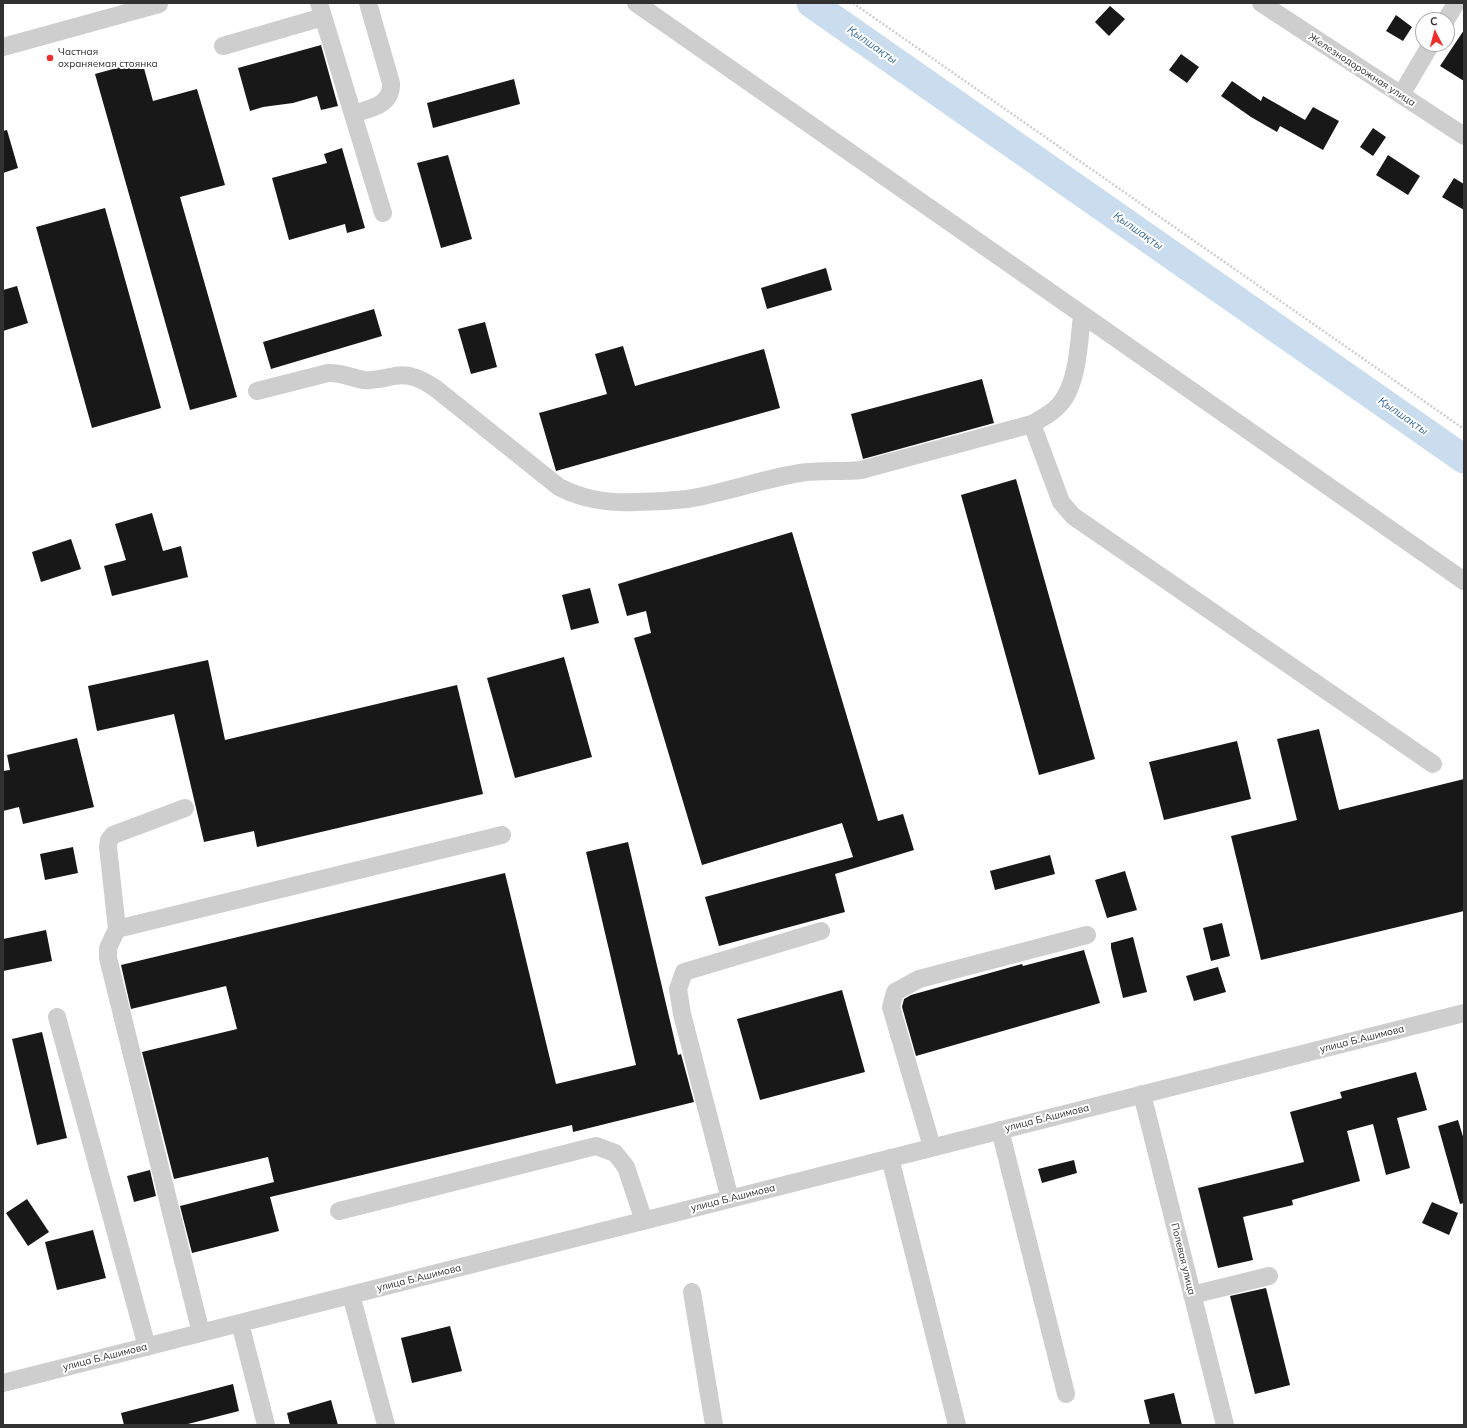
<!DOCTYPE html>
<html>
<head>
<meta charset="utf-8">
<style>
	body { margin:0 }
	#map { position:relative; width:1467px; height:1428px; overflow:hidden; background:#fff; font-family:Mulish,sans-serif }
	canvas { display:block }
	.frame { position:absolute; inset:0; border:4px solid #313131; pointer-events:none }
	.north { position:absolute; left:1415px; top:12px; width:40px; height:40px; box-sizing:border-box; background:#fff; border:1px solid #adadad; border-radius:50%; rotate:354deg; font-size:11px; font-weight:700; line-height:16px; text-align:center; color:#313131 }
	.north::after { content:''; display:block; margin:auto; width:14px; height:18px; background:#f22e2a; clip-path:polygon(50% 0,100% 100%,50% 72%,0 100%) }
</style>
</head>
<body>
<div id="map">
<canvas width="1467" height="1428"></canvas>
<div class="frame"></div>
<div class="north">С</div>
</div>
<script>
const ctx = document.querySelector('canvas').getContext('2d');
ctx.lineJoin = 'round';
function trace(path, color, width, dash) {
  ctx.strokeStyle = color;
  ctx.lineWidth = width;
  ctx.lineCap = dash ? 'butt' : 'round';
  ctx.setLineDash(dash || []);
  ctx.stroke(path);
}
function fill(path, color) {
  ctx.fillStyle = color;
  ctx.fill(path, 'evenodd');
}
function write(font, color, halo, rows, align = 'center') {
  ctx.font = font + ' Mulish,sans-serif';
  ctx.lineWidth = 4;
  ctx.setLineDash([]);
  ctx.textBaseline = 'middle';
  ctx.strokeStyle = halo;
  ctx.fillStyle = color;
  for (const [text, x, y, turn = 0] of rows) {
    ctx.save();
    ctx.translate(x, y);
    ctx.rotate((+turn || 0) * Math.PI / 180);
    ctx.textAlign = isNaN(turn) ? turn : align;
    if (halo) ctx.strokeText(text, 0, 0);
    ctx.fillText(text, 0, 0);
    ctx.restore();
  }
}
const river = new Path2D(`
	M811,3L1464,459`);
const building = new Path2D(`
	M1110,6L1125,19L1109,36L1095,22Z
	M1396,15L1412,27L1403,41L1386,31Z
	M1464,30V81L1440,66Z
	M321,45L338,106L321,110L317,96L293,103L263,107L250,111L238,68Z
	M1181,54L1199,67L1187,83L1169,70Z
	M142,61L153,101L197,89L225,185L180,197L237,397L190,410L95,74Z
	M514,79L520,104L433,128L427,103Z
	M1232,81L1261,101L1263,96L1305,120L1313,107L1339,121L1323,150L1280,126L1277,132L1251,117L1221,96Z
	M1373,128L1386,137L1373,156L1360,147Z
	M7,130L18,168L3,173V131Z
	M342,148L365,228L347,233L345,224L289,240L272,178L327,163L324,154Z
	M448,155L472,239L441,248L417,163Z
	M1388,155L1420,176L1408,195L1376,175Z
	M1454,178L1464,184V210L1442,197Z
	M105,208L161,408L92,428L36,227Z
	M826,268L832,290L767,309L761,288Z
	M17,286L28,323L3,331V290Z
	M374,309L382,336L271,369L263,342Z
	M485,322L497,367L471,374L458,329Z
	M623,346L635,386L764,349L780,408L556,471L539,413L607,394L595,354Z
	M982,379L994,423L863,459L851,414Z
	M1016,479L1095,759L1039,775L961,495Z
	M152,513L163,551L181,546L188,577L112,596L104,566L126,560L115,524Z
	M792,532L878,821L903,814L914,850L835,874L845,912L719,946L705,897L853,857L842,823L702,865L634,638L651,633L646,611L627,616L618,584Z
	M71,539L81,569L41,582L32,552Z
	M590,588L599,623L571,630L562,595Z
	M564,657L592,757L515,778L487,678Z
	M208,660L225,740L457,685L483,794L257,847L254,831L204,842L174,714L97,731L88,686Z
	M1319,729L1339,810L1464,779V911L1261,960L1231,836L1297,820L1277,739Z
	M77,738L94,807L23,824L19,807L3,811V771L10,770L7,755Z
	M1237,741L1251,799L1164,820L1149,762Z
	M628,842L678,1055L681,1054L694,1102L573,1132L572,1125L270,1197L279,1231L192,1253L180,1206L274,1182L268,1157L174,1179L142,1052L237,1029L226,986L131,1009L121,965L505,873L556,1084L636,1065L586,852Z
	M73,847L78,873L45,880L40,854Z
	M1050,855L1055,874L995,890L990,871Z
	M1125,871L1137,910L1107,918L1095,880Z
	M1222,923L1230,956L1211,961L1203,928Z
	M46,930L52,961L3,971V939Z
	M1133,937L1147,992L1123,998L1111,948V943Z
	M1084,950L1100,1003L916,1056L902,1007L904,999L911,995L1022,964L1023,966Z
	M1218,967L1226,992L1194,1001L1186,976Z
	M842,990L865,1072L760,1100L737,1019Z
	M42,1032L67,1138L37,1145L12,1039Z
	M1416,1072L1427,1110L1397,1118L1410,1168L1386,1175L1373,1124L1347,1131L1360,1181L1292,1200L1293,1205L1243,1217L1253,1260L1218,1268L1198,1188L1304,1162L1290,1112L1342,1098L1340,1092Z
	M1458,1120L1464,1140V1203L1460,1204L1438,1126Z
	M1074,1160L1077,1173L1042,1183L1038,1169Z
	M150,1170L156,1196L134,1202L127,1176Z
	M27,1199L49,1232L28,1246L6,1213Z
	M1432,1202L1458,1213L1449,1235L1422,1223Z
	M93,1230L106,1278L57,1290L45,1242Z
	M1266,1288L1290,1385L1255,1394L1230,1296Z
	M450,1326L462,1371L412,1383L401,1338Z
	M233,1384L239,1411L184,1425H124L121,1413Z
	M1174,1393L1182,1425H1150L1144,1400Z
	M331,1400L338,1425H290L287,1413Z`);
const path = new Path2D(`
	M853,3L1464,429`);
const minor = new Path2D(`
	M319,3L383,213
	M636,3L1464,581
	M1261,3L1464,136
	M1446,20L1456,3
	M223,46L323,17
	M3,47L159,4
	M1401,95L1431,44
	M353,114C370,108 392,106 391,83L368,3
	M257,391L328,373C340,372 352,378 364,380C375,381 384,378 395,376C410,373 423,380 435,388L559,487C584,500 608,503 636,502C653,502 670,501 687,499C725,493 762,479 800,473C820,470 841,472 861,470L1032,424C1042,418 1053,413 1060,404C1078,384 1079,341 1082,315
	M1032,424L1061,502L1073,516L1433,764
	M117,929L108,847L109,840L113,835L185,808
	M57,1017L147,1347
	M1142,1094L1225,1425
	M1000,1130L1066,1394
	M932,1147L891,1007L895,992L919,979L1087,935
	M890,1158L957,1425
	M730,1199L682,1014L678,989L684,972L821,931
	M339,1211L596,1146L615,1153L626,1167L644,1221
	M692,1292L714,1425
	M351,1295L386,1425
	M1192,1295L1269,1276
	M240,1323L266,1425
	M201,1333L108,958V948L117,929L502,835
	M3,1383L1464,1013`);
const markers = [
	[50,58,4,"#f22e2a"]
];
const poiNames = [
	["Частная",58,52],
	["охраняемая стоянка",58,64]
];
const streetNames = [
	["Железнодорожная улица",1362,70,33],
	["улица Б.Ашимова",1362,1039,-14],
	["улица Б.Ашимова",1047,1118,-14],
	["улица Б.Ашимова",733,1198,-14],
	["Полевая улица",1183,1259,76],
	["улица Б.Ашимова",419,1278,-14],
	["улица Б.Ашимова",105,1357,-14]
];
const waterNames = [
	["Қылшақты",872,45,35],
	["Қылшақты",1138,231,35],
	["Қылшақты",1403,416,35]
];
trace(river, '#caddef', 29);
fill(building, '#181818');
trace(path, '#cecece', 2.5, [2, 2]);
trace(minor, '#cecece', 18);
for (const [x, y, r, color] of markers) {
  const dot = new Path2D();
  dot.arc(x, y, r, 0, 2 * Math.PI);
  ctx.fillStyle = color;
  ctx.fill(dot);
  trace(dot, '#fff', 1.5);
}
write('10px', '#313131', '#fff', poiNames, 'left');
write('10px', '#313131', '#fff', streetNames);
write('italic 11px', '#386b9b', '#fff', waterNames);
</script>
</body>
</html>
